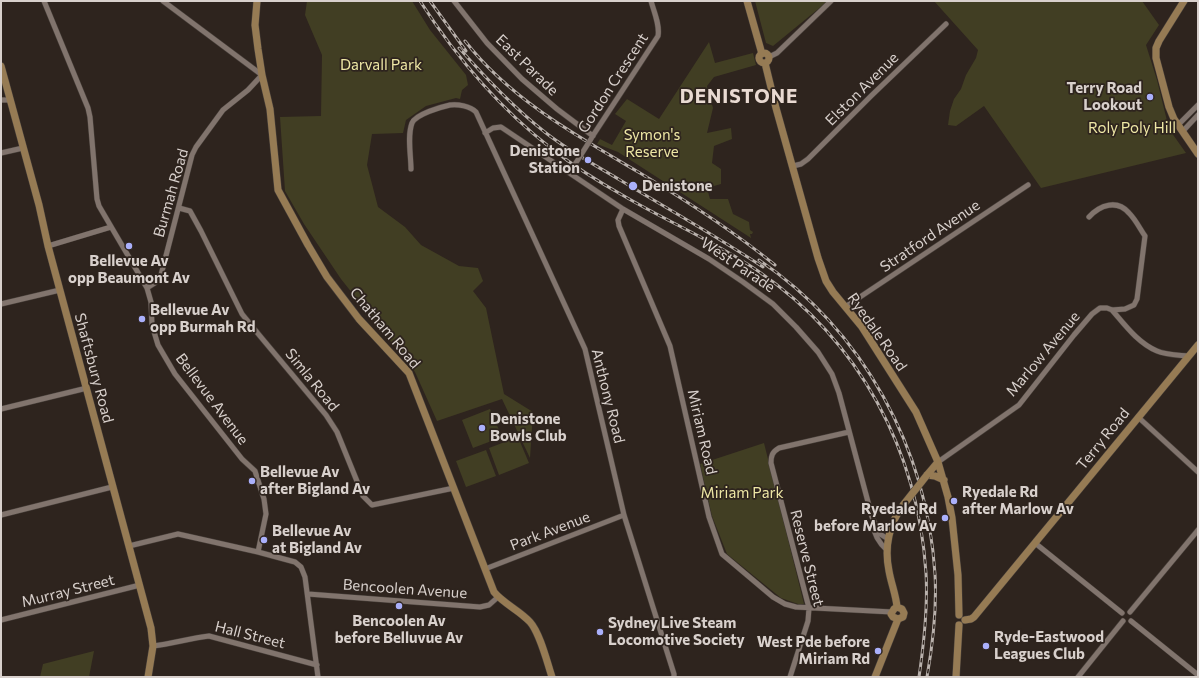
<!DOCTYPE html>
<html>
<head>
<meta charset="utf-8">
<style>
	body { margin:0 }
	#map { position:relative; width:1199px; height:678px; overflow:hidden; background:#2e241e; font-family:Commissioner,sans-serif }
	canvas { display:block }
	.frame { position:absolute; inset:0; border:2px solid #d8d0cc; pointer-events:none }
</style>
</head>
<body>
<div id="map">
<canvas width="1199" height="678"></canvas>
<div class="frame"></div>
</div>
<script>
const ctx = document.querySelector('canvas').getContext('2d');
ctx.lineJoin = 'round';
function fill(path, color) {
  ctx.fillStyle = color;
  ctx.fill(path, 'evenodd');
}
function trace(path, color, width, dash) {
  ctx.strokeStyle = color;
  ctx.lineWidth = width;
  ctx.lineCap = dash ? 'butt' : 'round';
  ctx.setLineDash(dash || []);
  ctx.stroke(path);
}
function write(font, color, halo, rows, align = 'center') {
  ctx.font = font + ' Commissioner,sans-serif';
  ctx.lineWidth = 3.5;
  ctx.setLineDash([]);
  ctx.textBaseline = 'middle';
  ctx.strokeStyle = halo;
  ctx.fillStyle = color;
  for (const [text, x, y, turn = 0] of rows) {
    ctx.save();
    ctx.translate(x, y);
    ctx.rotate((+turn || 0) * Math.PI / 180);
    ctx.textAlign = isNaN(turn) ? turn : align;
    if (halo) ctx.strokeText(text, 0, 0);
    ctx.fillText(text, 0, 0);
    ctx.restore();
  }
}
const green = new Path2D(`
	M307,1H412L430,30L466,75L468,85L462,90L460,99L456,98L426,106L406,120L403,133L372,134L367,165L378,207L405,227L421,245L459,266L478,268L483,281L473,291L486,308L504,394L533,412L530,458L502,399L437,421L415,372L341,279L304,224L285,191L280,117L321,116L322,55L305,15Z
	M755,1H828L773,46L766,43Z
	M934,1H1142L1159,25L1146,45L1157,80L1169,129L1186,153L1041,188L984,106L956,126L948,125L950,111L954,99L961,89L966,75L976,58L978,50Z
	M709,42L715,63L753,53L756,65L714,77L707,86L713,108L707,133L731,128L732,139L714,146L712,163L721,169V184L707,188L710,199H728L733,214L749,222L750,230L753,232L752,234H750L751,238L618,152L597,144L600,139L612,145L626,121L615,114L627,99L659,119Z
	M490,409L502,437L473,448L462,420Z
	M518,437L529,463L499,475L489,448Z
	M764,443L766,451L804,604H798L781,598L727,554L712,516L700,464Z
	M486,450L496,476L466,487L456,461Z
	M94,651L89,677H40L43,664Z`);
const street = new Path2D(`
	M44,1L88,108L90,117L97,199L99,206L147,288L151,302L152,325L158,345L175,374L242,459L255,471L264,499L266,514L258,552
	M454,1L487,43L522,79L557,109L593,136
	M769,57L777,53L831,1
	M1,100H10
	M1178,125L1198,105
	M1183,131L1198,115
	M485,133L493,128L501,127L623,209L709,259L743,282L773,304L796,327L818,352L832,374L839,393L872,517L880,534L888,539
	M592,137L658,36C660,25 654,12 651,1
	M1,153L23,148
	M793,166L801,164L808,159L871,96L946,24
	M411,169C411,156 407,136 412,123C416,114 441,107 450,105C458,104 470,106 476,112L585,349L624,515L674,674V677
	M179,208L190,211L201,231L242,314L260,336L326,415L337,432L363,496L372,505L454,488
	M623,209L618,220L619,226L670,346L709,517L722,554L773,597L785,604L796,607L892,612
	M48,246L111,227
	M147,288L158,281L161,275L192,155L196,147L223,110L248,90L262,75L163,1
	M1,304L60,290
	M845,307L1028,185
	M1112,310C1125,325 1138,343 1157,351C1166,355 1178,355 1188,356
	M1,409L87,388
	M1138,417L1198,472
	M938,462L1019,405L1074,335L1092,314L1100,308H1107L1112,310L1125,309L1134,305L1137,299L1145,236C1140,229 1136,220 1129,213C1117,199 1100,205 1089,217
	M1,515L112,487
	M873,524C874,535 879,543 887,550
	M1035,543L1122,613
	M129,546L178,534L258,552L295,562L301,567L305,577L318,677
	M485,569L624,515
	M308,594L480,607L489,605L498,597
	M1130,612L1198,530
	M1,620L140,585
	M1131,621L1198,675
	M153,646C172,644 190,638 209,636L317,665
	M790,677L808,621L809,608L771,463C771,456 772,452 779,448L849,432
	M1078,677L1123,621`);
const secondary = new Path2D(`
	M257,1L255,25L258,49L262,75L270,109L278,190L308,245L327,277L359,319L409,373L494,592C504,604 519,610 530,622C540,633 547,662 552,677
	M747,1L762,54
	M1184,1L1159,41L1156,48V58L1169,107L1174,119L1198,154
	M759 58a5 5 0 1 1 10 0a5 5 0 1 1-10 0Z
	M765,63L776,108L818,258L826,281L833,292L862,327L916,412L938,462L948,497L952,518L958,575L959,615
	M1,66L39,205L48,246L151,628L153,646L148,677
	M927,475L938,462
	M927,475L935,476L944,480
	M897,607C896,595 891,583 889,571C884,547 889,523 904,504
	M897,607L894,609L891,614L893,617L898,619
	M897,607L902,609L904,613L903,617L898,619
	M965,620L971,619L974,617L1198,345
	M875,677L898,619
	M956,677L959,625`);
const rail = new Path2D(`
	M420,1C456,57 499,108 552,149C575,167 599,182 624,196C668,222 716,242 758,271C860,341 918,451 926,573C928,608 924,643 919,677
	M430,1L466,51
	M465,41C511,100 577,136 640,173C687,201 733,231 775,265
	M459,48C486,78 514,108 546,133C569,151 595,165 620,180C668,209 716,236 763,267
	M759,260C864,331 927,449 935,574C937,609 933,643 927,677`);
const streetBridge = new Path2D(`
	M572,169L591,139`);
const secondaryBridge = new Path2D(`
	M904,504L927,475`);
const markers = [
	[1150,97,4,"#aab0fb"],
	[588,160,4,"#aab0fb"],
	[633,186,5,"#aab0fb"],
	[129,246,4,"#aab0fb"],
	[142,319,4,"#aab0fb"],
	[482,428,4,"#aab0fb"],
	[252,481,4,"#aab0fb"],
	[954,501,4,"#aab0fb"],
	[945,518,4,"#aab0fb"],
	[264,540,4,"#aab0fb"],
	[399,606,4,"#aab0fb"],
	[600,632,4,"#aab0fb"],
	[986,646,4,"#aab0fb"],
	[878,651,4,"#aab0fb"]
];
const parkNames = [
	["Darvall Park",381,65],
	["Roly Poly Hill",1132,128],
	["Symon's",652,135],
	["Reserve",652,152],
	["Miriam Park",742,493]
];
const streetNames = [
	["East Parade",527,65,44],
	["Gordon Crescent",613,83,-57],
	["Elston Avenue",862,89,-45],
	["Burmah Road",171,193,-74],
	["Stratford Avenue",930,236,-34],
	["West Parade",738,265,34],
	["Chatham Road",385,328,50],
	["Ryedale Road",877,332,55],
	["Marlow Avenue",1043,354,-50],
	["Shaftsbury Road",94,368,75],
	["Simla Road",312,380,51],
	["Anthony Road",608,396,76],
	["Bellevue Avenue",212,399,53],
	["Miriam Road",702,432,77],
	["Terry Road",1103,439,-51],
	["Park Avenue",550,531,-21],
	["Reserve Street",807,558,76],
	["Bencoolen Avenue",405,589,4],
	["Murray Street",68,591,-14],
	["Hall Street",250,635,14]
];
const poiNames = [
	["Terry Road",1142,88,"right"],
	["Lookout",1142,105,"right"],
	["Denistone",580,151,"right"],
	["Station",580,168,"right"],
	["Denistone",642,186],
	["Bellevue Av",129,261,"center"],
	["opp Beaumont Av",129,278,"center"],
	["Bellevue Av",150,310],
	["opp Burmah Rd",150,327],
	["Denistone",490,419],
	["Bowls Club",490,436],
	["Bellevue Av",260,472],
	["after Bigland Av",260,489],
	["Ryedale Rd",962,492],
	["after Marlow Av",962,509],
	["Ryedale Rd",937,509,"right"],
	["before Marlow Av",937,526,"right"],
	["Bellevue Av",272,531],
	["at Bigland Av",272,548],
	["Bencoolen Av",399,621,"center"],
	["before Belluvue Av",399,638,"center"],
	["Sydney Live Steam",608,623],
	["Locomotive Society",608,640],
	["Ryde-Eastwood",994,637],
	["Leagues Club",994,654],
	["West Pde before",870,642,"right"],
	["Miriam Rd",870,659,"right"]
];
const districtNames = [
	["DENISTONE",739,97]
];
fill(green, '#413e23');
trace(street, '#48403b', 6);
trace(secondary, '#48403b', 8);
trace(street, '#81746d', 5);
trace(secondary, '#967b54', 7);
trace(rail, '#b9b1ac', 3);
trace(rail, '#2e241e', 1.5, [4.5]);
trace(streetBridge, '#48403b', 6, []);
trace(secondaryBridge, '#48403b', 8, []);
trace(streetBridge, '#81746d', 5);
trace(secondaryBridge, '#967b54', 7);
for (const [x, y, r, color] of markers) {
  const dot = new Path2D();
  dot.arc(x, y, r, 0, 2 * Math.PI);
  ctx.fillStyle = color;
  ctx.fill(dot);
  trace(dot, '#2e241e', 1.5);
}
write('15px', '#eee7a5', '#2e241e', parkNames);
write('15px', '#d8d0cc', '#2e241e', streetNames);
write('bold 15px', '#d8d0cc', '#2e241e', poiNames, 'left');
ctx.letterSpacing = '1px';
write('bold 19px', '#e9dad2', '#2e241e', districtNames);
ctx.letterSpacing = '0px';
</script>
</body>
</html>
